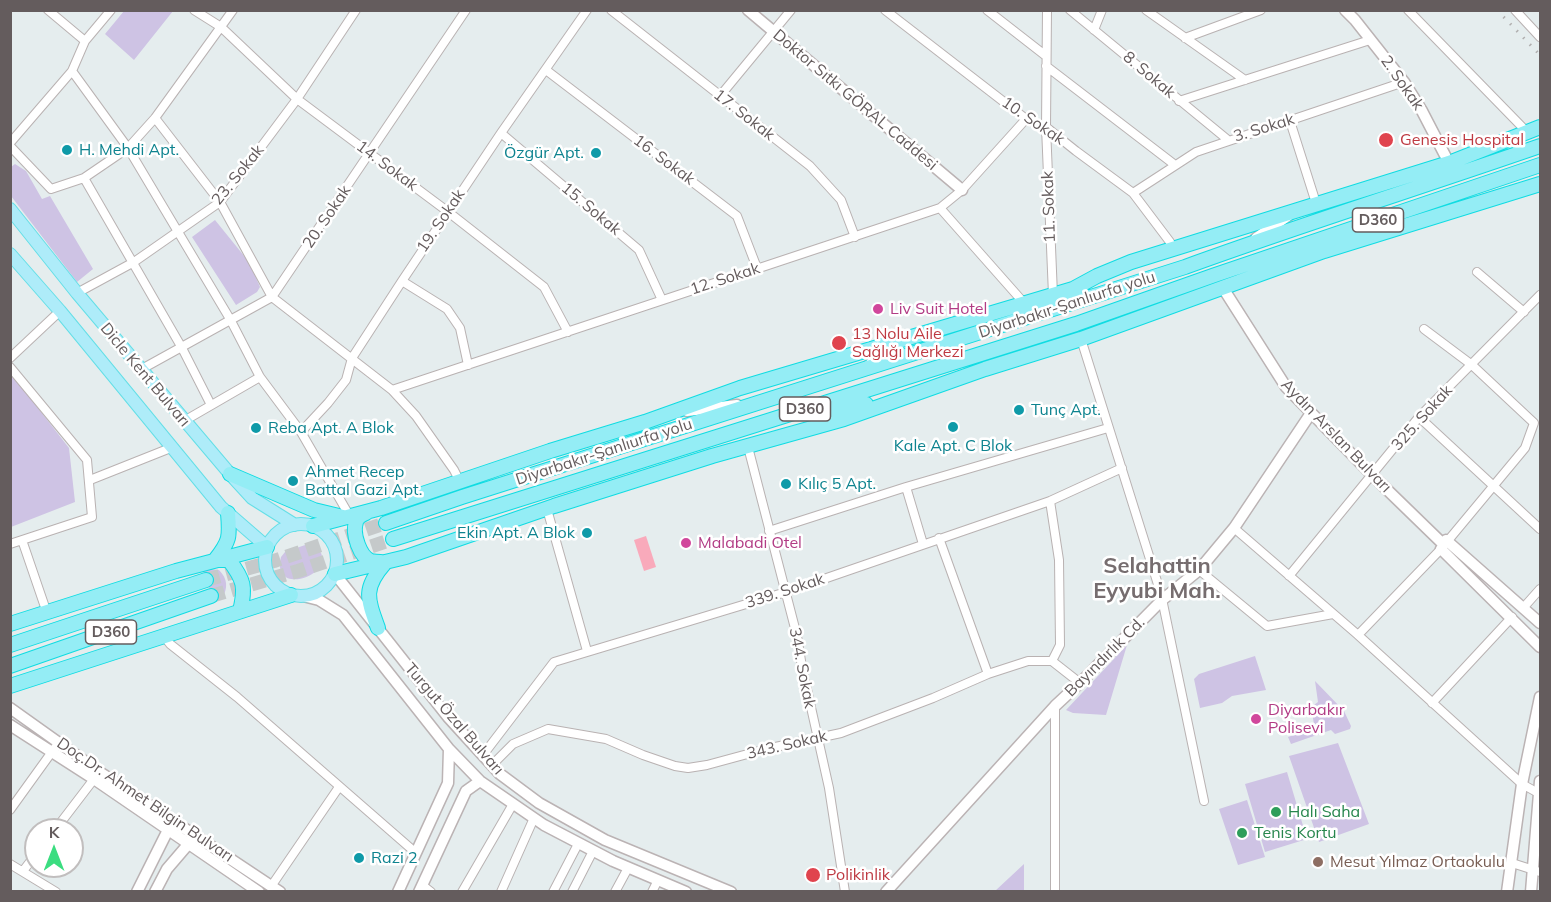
<!DOCTYPE html>
<html>
<head>
<meta charset="utf-8">
<style>
	body { margin:0 }
	#map { position:relative; width:1551px; height:902px; overflow:hidden; background:#e5edee; font-family:Mulish,sans-serif }
	canvas { display:block }
	.frame { position:absolute; inset:0; border:12px solid #645c5d; pointer-events:none }
	.north { position:absolute; left:24px; top:818px; width:60px; height:60px; box-sizing:border-box; background:#fff; border:2px solid #c1bebe; border-radius:50%; rotate:0deg; font-size:16px; font-weight:700; line-height:24px; text-align:center; color:#645c5d }
	.north::after { content:''; display:block; margin:auto; width:21px; height:27px; background:#3bdd80; clip-path:polygon(50% 0,100% 100%,50% 72%,0 100%) }
</style>
</head>
<body>
<div id="map">
<canvas width="1551" height="902"></canvas>
<div class="frame"></div>
<div class="north">K</div>
</div>
<script>
const ctx = document.querySelector('canvas').getContext('2d');
ctx.lineJoin = 'round';
function fill(path, color) {
  ctx.fillStyle = color;
  ctx.fill(path, 'evenodd');
}
function trace(path, color, width, dash) {
  ctx.strokeStyle = color;
  ctx.lineWidth = width;
  ctx.lineCap = dash ? 'butt' : 'round';
  ctx.setLineDash(dash || []);
  ctx.stroke(path);
}
function write(font, color, halo, rows, align = 'center') {
  ctx.font = font + ' Mulish,sans-serif';
  ctx.lineWidth = 5;
  ctx.setLineDash([]);
  ctx.textBaseline = 'middle';
  ctx.strokeStyle = halo;
  ctx.fillStyle = color;
  for (const [text, x, y, turn = 0] of rows) {
    ctx.save();
    ctx.translate(x, y);
    ctx.rotate((+turn || 0) * Math.PI / 180);
    ctx.textAlign = isNaN(turn) ? turn : align;
    if (halo) ctx.strokeText(text, 0, 0);
    ctx.fillText(text, 0, 0);
    ctx.restore();
  }
}
const green = new Path2D(`
	M124,11H173L134,60L105,34Z
	M15,164L26,171L42,199L50,196L93,269L77,282L11,196V167Z
	M215,220L249,262L260,287L257,292L236,305L192,237Z
	M10,372L69,448L75,502L11,527Z
	M308,544C314,545 317,546 320,551C335,576 271,597 281,557L285,552Z
	M202,568L219,570C228,579 228,588 222,599L214,602Z
	M1127,645L1106,715L1073,713L1066,710Z
	M1255,656L1266,690L1232,696L1222,703L1200,708L1194,679L1199,674Z
	M1315,681L1344,711L1351,726L1350,729L1335,734L1331,730L1291,744L1288,737L1306,731L1314,724L1311,707L1318,702Z
	M1338,743L1369,824L1319,842L1289,756Z
	M1287,772L1307,839L1265,852L1245,784Z
	M1247,800L1265,857L1238,865L1219,809Z
	M1024,864V891H995Z`);
const water = new Path2D(`
	M646,536L656,567L644,571L634,540Z`);
const highwayTunnel = new Path2D(`
	M206,580L274,561L386,523
	M211,596L298,571L393,539`);
const street = new Path2D(`
	M48,10L85,41
	M194,10L221,27L297,99L447,211L544,287L568,332
	M611,10L810,166L841,200L855,237
	M885,10L1026,119L1046,127L1076,151L1133,193L1170,242
	M987,10L1046,56
	M1047,10L1046,127L1053,295
	M1070,10L1228,140
	M1146,10L1245,80
	M1408,10L1527,132
	M1515,10L1540,37
	M1094,30L1102,10
	M1185,38L1261,10
	M1046,66L1175,165
	M546,70L737,216L757,268
	M72,71L128,148L230,319L260,377L301,432L349,515
	M720,96L791,10
	M1179,101L1370,40
	M155,118L220,202L272,297L392,390L416,416L454,470L460,482
	M1290,121L1316,203
	M501,133L639,250L662,300
	M10,143L72,71L85,41L111,10
	M10,146L51,189L84,178L128,148L155,118L233,10
	M84,178L182,348L211,405
	M1133,193L1196,152L1404,82
	M940,208L1024,303
	M1477,272L1524,312
	M402,281L447,309L460,328L468,365
	M77,293L134,262L220,202L297,99L356,10
	M1081,339L1161,594L1204,801
	M10,358L60,311
	M10,367L87,460L92,517L10,544
	M140,370L272,297L466,10
	M392,390L940,208L962,190L1026,119
	M1419,417L1540,529
	M184,421L260,377
	M301,432L328,403L346,380L352,358L402,281L501,133L587,10
	M748,447L797,636L802,667L829,788L845,892
	M90,480L173,447
	M906,487L923,544
	M1050,501L1059,560L1060,645L1052,661
	M547,509L587,651
	M1234,528L1358,635L1522,784L1540,794
	M769,531L906,487L1108,428
	M939,538L988,674
	M22,540L47,613
	M1199,570L1267,626L1333,614
	M1289,576L1419,417L1540,295
	M1524,607L1540,589
	M163,635L170,644L237,697L416,853
	M1358,635L1441,549L1525,448L1534,423L1472,365L1424,329
	M1432,703L1512,617
	M1055,706V892
	M483,755L554,662L786,592L1050,501L1122,468
	M492,765L513,744L548,729L606,739L643,755L675,766L688,768L707,765L766,749L841,733L933,698L988,674L1028,661H1052L1080,683
	M10,810L59,742
	M55,830L94,779
	M1512,863L1540,872
	M10,864L56,892
	M23,871L36,854
	M272,885L339,787
	M422,885L431,892
	M462,892L513,804
	M501,892L534,818
	M553,892L578,844
	M572,892L593,851
	M615,892L628,868
	M652,892L658,880`);
const secondary = new Path2D(`
	M748,10L962,190
	M1345,10L1355,20L1404,82L1422,111L1449,163
	M1256,238L1288,216
	M1223,288L1286,387L1373,476L1443,544
	M868,366L895,343
	M687,411L737,405
	M1446,540L1540,623
	M1441,549L1540,647
	M335,574L448,717L500,774L539,803L605,840L731,892
	M303,596L319,600L343,615L449,749L480,781L544,825L613,861L686,892
	M10,708L104,775L280,892
	M10,725L94,779L259,892
	M137,892L168,830L173,826
	M155,892L167,869L191,841
	M398,892L448,783L449,749
	M419,892L466,791L480,781
	M886,892L1055,706L1085,678L1162,600L1199,570L1234,528L1311,413
	M1507,892L1522,784L1540,697
	M1531,892L1540,781`);
const primary = new Path2D(`
	M10,209L77,293L230,474L252,498L295,525
	M10,254L60,311L221,507L267,547
	M265 560a36 36 0 1 1 72 0a36 36 0 1 1-72 0Z`);
const highway = new Path2D(`
	M812,414L866,404
	M230,474L314,510L343,517
	M366,513C362,515 357,517 356,522C352,534 360,557 371,561C375,562 378,562 381,562
	M386,523L462,497L1185,267C1303,224 1422,187 1540,146
	M313,526L381,508L550,451L645,422L740,388L1073,289L1097,276L1131,262L1449,163L1540,127
	M393,539L1076,324L1215,275L1540,165
	M215,560C230,541 230,537 228,513
	M217,560H229C244,580 246,587 240,611
	M335,574L406,557L554,506L712,456L844,419L985,369L1081,339L1324,251L1540,184
	M10,624L176,571L267,547
	M378,628C367,598 363,588 385,563
	M10,645L206,580
	M10,666L211,596
	M10,686L291,595`);
const rail = new Path2D(`
	M1497,10L1540,55`);
const markers = [
	[1386,140,8,"#e0444e"],
	[67,150,6,"#0f9aa8"],
	[596,153,6,"#0f9aa8"],
	[878,309,6,"#d1479c"],
	[839,343,8,"#e0444e"],
	[1019,410,6,"#0f9aa8"],
	[953,427,6,"#0f9aa8"],
	[256,428,6,"#0f9aa8"],
	[293,481,6,"#0f9aa8"],
	[786,484,6,"#0f9aa8"],
	[587,533,6,"#0f9aa8"],
	[686,543,6,"#d1479c"],
	[1256,719,6,"#d1479c"],
	[1276,812,6,"#2e9e5b"],
	[1242,833,6,"#2e9e5b"],
	[359,858,6,"#0f9aa8"],
	[1318,862,6,"#8d6e63"],
	[813,875,8,"#e0444e"]
];
const shields = [
	[1378,220,51],
	[805,409,51],
	[111,632,51]
];
const shieldNames = [
	["D360",1378,220],
	["D360",805,409],
	["D360",111,632]
];
const streetNames = [
	["8. Sokak",1149,75,40],
	["2. Sokak",1402,83,55],
	["Doktor Sıtkı GÖRAL Caddesi",855,100,40],
	["17. Sokak",744,115,38],
	["10. Sokak",1033,121,34],
	["3. Sokak",1264,128,-17],
	["16. Sokak",664,160,37],
	["14. Sokak",387,166,37],
	["23. Sokak",238,175,-51],
	["11. Sokak",1049,207,-92],
	["15. Sokak",591,209,40],
	["20. Sokak",327,217,-56],
	["19. Sokak",441,221,-56],
	["12. Sokak",725,279,-18],
	["Diyarbakır-Şanlıurfa yolu",1067,305,-18],
	["Dicle Kent Bulvarı",145,375,50],
	["325. Sokak",1422,418,-48],
	["Aydın Arslan Bulvarı",1336,436,46],
	["Diyarbakır-Şanlıurfa yolu",604,452,-18],
	["339. Sokak",785,591,-18],
	["Bayındırlık Cd.",1105,657,-45],
	["344. Sokak",802,668,79],
	["Turgut Özal Bulvarı",454,719,49],
	["343. Sokak",787,745,-13],
	["Doç.Dr. Ahmet Bilgin Bulvarı",145,800,34]
];
const healthNames = [
	["Genesis Hospital",1400,140],
	["13 Nolu Aile",852,334],
	["Sağlığı Merkezi",852,352],
	["Polikinlik",826,875]
];
const cultureNames = [
	["H. Mehdi Apt.",79,150],
	["Özgür Apt.",584,153,"right"],
	["Tunç Apt.",1031,410],
	["Reba Apt. A Blok",268,428],
	["Kale Apt. C Blok",953,446,"center"],
	["Ahmet Recep",305,472],
	["Battal Gazi Apt.",305,490],
	["Kılıç 5 Apt.",798,484],
	["Ekin Apt. A Blok",575,533,"right"],
	["Razi 2",371,858]
];
const hotelNames = [
	["Liv Suit Hotel",890,309],
	["Malabadi Otel",698,543],
	["Diyarbakır",1268,710],
	["Polisevi",1268,728]
];
const leisureNames = [
	["Halı Saha",1288,812],
	["Tenis Kortu",1254,833]
];
const educationNames = [
	["Mesut Yılmaz Ortaokulu",1330,862]
];
const districtNames = [
	["Selahattin",1157,566],
	["Eyyubi Mah.",1157,591]
];
fill(green, '#cec3e4');
fill(water, '#f9aabb');
trace(highwayTunnel, '#c5c9ca', 14, [14, 7]);
trace(street, '#b9b2b2', 10);
trace(secondary, '#bbb3b4', 13);
trace(primary, '#64dfe7', 14);
trace(highway, '#10dce2', 16);
trace(street, '#fff', 8);
trace(secondary, '#fff', 10);
trace(primary, '#aeecf9', 12);
trace(highway, '#94edf5', 14);
trace(rail, '#b0afaf', 3, [1.5, 8]);
for (const [x, y, r, color] of markers) {
  const dot = new Path2D();
  dot.arc(x, y, r, 0, 2 * Math.PI);
  ctx.fillStyle = color;
  ctx.fill(dot);
  trace(dot, '#fff', 2);
}
for (const [x, y, w] of shields) {
  const box = new Path2D();
  box.roundRect(x - w / 2, y - 12, w, 24, 4.5);
  ctx.fillStyle = '#fff';
  ctx.fill(box);
  trace(box, '#645c5d', 1.5);
}
write('bold 15px', '#645c5d', null, shieldNames);
write('16px', '#645c5d', '#fff', streetNames);
write('16px', '#be3a42', '#fff', healthNames, 'left');
write('16px', '#0d838f', '#fff', cultureNames, 'left');
write('16px', '#b23c85', '#fff', hotelNames, 'left');
write('16px', '#27864d', '#fff', leisureNames, 'left');
write('16px', '#785e54', '#fff', educationNames, 'left');
write('bold 22px', '#766d6f', '#fff', districtNames);
</script>
</body>
</html>
